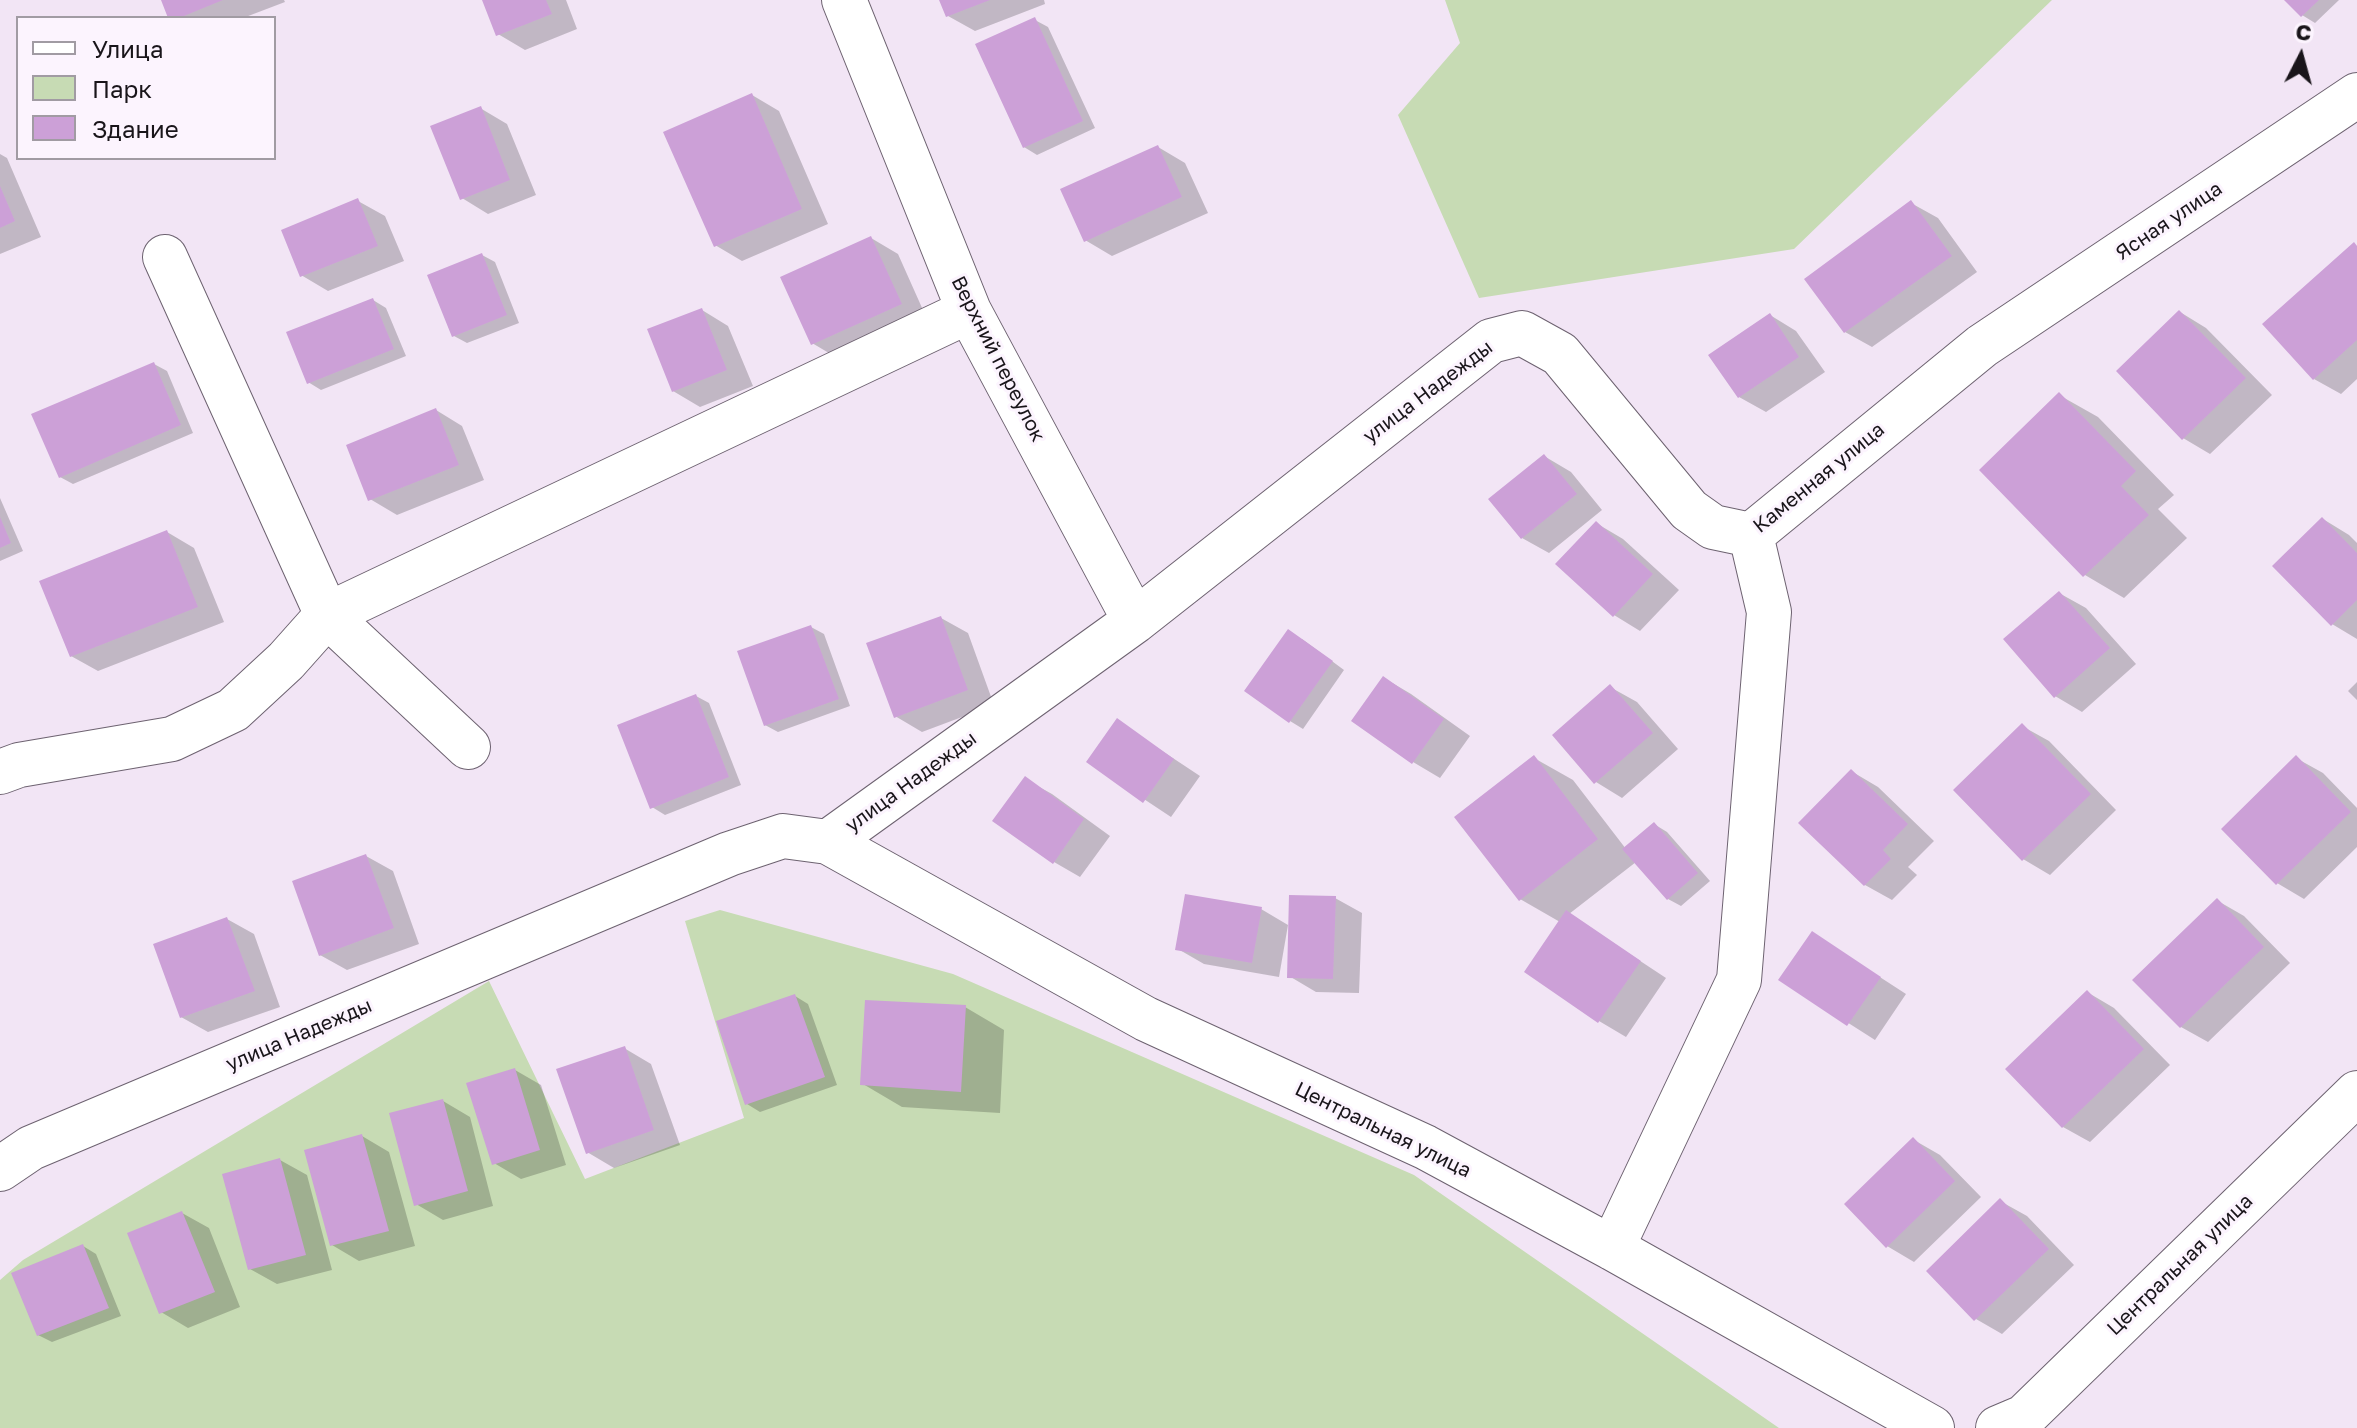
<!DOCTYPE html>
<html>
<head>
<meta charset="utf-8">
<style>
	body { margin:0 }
	#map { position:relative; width:2357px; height:1428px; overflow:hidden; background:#f2e5f5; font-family:"Golos Text",sans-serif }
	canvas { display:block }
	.legend { position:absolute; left:16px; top:16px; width:260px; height:144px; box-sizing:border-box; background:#fcf4fe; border:2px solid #a19ba3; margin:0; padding:10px 14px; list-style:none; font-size:24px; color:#19151a }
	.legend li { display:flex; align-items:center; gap:16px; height:40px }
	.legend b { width:40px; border:2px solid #a19ba3 }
	.north { position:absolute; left:2261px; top:16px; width:80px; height:80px; -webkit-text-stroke:6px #fcf4fe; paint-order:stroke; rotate:6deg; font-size:22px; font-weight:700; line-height:32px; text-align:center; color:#19151a }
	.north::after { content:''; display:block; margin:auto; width:28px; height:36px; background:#19151a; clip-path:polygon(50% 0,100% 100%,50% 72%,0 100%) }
</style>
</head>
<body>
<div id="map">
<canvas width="2357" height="1428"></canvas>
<ul class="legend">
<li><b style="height:10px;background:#fff"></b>Улица</li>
<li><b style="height:22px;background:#c7dbb4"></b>Парк</li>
<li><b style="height:22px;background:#cca0d7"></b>Здание</li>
</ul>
<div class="north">С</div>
</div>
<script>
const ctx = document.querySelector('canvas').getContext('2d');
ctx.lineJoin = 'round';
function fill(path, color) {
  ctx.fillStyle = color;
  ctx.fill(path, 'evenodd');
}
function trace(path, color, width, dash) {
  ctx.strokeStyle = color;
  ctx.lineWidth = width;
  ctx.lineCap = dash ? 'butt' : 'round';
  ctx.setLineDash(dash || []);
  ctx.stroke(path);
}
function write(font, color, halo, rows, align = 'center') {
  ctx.font = font + ' "Golos Text",sans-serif';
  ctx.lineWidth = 6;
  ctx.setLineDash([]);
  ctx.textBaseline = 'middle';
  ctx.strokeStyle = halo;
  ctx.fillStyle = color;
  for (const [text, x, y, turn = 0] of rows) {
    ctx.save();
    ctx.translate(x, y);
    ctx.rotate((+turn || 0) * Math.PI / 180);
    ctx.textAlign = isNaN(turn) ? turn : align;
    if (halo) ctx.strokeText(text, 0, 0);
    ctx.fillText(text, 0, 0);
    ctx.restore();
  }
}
const green = new Path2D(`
	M1445,0H2052L1794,249L1479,298L1398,115L1460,43Z
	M720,910L953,974L1414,1175L1779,1428H0V1280L23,1260L489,981L585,1179L744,1118L685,921Z`);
const shadow = new Path2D(`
	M163,0H284L285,2L243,18H170Z
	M484,0H566L577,29L525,50L498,34Z
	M941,0H1044L1045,4L975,31L948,16Z
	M2287,0H2339L2315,23L2302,15Z
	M1035,20L1048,27L1095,128L1037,155L1024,147Z
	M752,95L779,111L828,224L742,261L715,245Z
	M480,108L507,124L536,195L488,214L462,198Z
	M1158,147L1185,163L1208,213L1112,256L1085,240Z
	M0,154L7,158L41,237L0,254Z
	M358,201L385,216L404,261L328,291L301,275Z
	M1911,203L1938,218L1977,272L1872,347L1845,332Z
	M871,238L898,254L927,319L839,359L812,343Z
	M2357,246V379L2341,394L2314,379Z
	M482,255L495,262L519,323L467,343L454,336Z
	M373,300L386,308L406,356L321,390L308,382Z
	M702,310L728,326L753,386L700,407L673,391Z
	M2180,312L2206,328L2272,395L2210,454L2183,438Z
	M1770,315L1796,331L1825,372L1766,412L1739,397Z
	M154,364L167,371L193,433L73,484L60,477Z
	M2059,395L2098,417L2174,495L2158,509L2187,538L2124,598L2085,575Z
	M436,410L462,426L484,480L397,515L370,499Z
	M1544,456L1571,472L1602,510L1549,553L1522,538Z
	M0,498L23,551L0,561Z
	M2323,519L2349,535L2357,543V639L2332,624Z
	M1596,523L1623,539L1679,590L1640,631L1614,615Z
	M167,532L194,548L224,622L98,671L71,656Z
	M2059,593L2086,608L2136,664L2082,712L2055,696Z
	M941,618L968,633L994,705L922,732L895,716Z
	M811,627L824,634L850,706L778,732L765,725Z
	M1302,639L1344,670L1303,729L1290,721Z
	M1384,678L1411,694L1470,736L1440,778L1413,762Z
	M2357,682V700L2348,691Z
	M1610,687L1637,702L1678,749L1622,798L1596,782Z
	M696,696L709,703L741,785L665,815L652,807Z
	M1117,721L1200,776L1171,817L1088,762Z
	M2022,726L2049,741L2116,810L2050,875L2023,859Z
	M1534,758L1573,780L1626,849L1654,824L1667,832L1710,881L1681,906L1668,899L1636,862L1569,914L1666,978L1626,1037L1599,1021L1560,922L1520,899Z
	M2296,758L2323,773L2357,808V847L2304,899L2277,883Z
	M1851,771L1878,787L1934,841L1908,867L1917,875L1892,900L1865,885Z
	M1025,779L1052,794L1110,836L1080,877L1054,862Z
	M366,856L393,871L419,944L347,970L320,955Z
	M1335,898L1362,913L1359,993L1316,992L1289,976Z
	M2218,901L2244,916L2290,963L2208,1042L2181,1027L2135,980Z
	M1261,909L1288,925L1279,977L1204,964L1178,949Z
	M227,919L254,934L280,1007L208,1032L181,1017Z
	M1812,933L1906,994L1875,1040L1781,980Z
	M2087,992L2114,1008L2170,1065L2090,1142L2063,1127Z
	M795,996L808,1004L837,1085L760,1112L747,1104Z
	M965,1007L1004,1030L1000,1113L902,1107L863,1084Z
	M624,1048L651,1064L680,1145L614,1168L587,1152Z
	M515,1070L541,1085L566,1165L521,1179L494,1163Z
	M443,1101L470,1117L493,1206L443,1220L416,1204Z
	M362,1136L389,1152L415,1246L359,1261L332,1245Z
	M1914,1140L1940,1155L1981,1197L1914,1262L1887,1246Z
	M280,1160L307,1175L332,1270L277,1284L250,1269Z
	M2000,1201L2027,1216L2074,1265L2002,1334L1976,1319Z
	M182,1213L209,1228L240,1307L188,1328L161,1312Z
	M83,1246L96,1254L121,1316L52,1342L38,1335Z`);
const building = new Path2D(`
	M161,0H223L179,18H168Z
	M482,0H546L552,14L496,36Z
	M939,0H990L946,17Z
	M2284,0H2319L2301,17Z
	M1035,17L1083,121L1023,148L975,44Z
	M752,93L802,209L714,247L663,132Z
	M481,106L510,180L460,200L430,126Z
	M1158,145L1182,197L1084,242L1060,189Z
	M0,186L15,221L0,228Z
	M358,198L378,246L300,277L281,230Z
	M1911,200L1952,256L1844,333L1804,279Z
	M871,236L902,304L811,345L780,277Z
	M2354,242L2357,246V340L2313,380L2262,324Z
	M482,253L507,315L452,337L427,275Z
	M373,298L394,349L307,384L286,332Z
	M702,308L727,370L672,392L647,329Z
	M2179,310L2246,378L2182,440L2116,371Z
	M1770,313L1799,357L1738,398L1708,355Z
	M154,362L181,425L59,478L31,414Z
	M2059,392L2136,471L2121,486L2149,515L2083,577L1979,470Z
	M436,408L459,465L368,501L346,445Z
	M1544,454L1577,494L1521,539L1488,499Z
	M0,517L11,543L0,548Z
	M2322,517L2357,553V600L2331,626L2272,566Z
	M1596,521L1653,574L1613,617L1555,564Z
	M167,530L198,607L70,657L39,581Z
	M2059,591L2110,648L2054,698L2003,639Z
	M941,616L968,690L894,718L866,643Z
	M811,625L839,699L764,726L737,651Z
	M1288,629L1333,661L1289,723L1244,691Z
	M1383,676L1444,719L1412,764L1351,721Z
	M1610,684L1653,733L1594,784L1552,735Z
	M696,694L729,777L650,809L617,725Z
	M1117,718L1174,759L1143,803L1086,762Z
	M2022,723L2091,794L2022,861L1953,790Z
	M1534,755L1598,839L1519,901L1454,817Z
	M2296,755L2351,812L2276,885L2221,829Z
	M1851,769L1908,824L1883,850L1891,859L1864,886L1798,823Z
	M1025,776L1084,819L1053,864L992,821Z
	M1654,822L1698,873L1667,900L1622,849Z
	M366,854L394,928L319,956L292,881Z
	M1185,894L1262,907L1252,963L1175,950Z
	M1289,895L1336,896L1333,979L1287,978Z
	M2217,898L2264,947L2180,1028L2132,980Z
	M1566,910L1641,961L1598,1023L1524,972Z
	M227,917L255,991L180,1018L153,944Z
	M1812,931L1881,977L1847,1026L1778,980Z
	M2087,990L2144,1049L2062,1128L2005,1069Z
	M795,994L825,1077L745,1105L716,1021Z
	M865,1000L966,1005L961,1092L860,1085Z
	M625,1046L654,1130L586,1154L556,1069Z
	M515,1068L540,1150L492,1165L466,1083Z
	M443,1099L468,1191L414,1206L389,1113Z
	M362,1134L389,1231L330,1246L304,1150Z
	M1913,1137L1955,1181L1886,1248L1844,1204Z
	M280,1158L306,1255L248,1270L222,1174Z
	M2000,1198L2049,1249L1974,1321L1926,1271Z
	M182,1211L215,1292L159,1314L127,1233Z
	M83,1244L109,1308L37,1336L11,1273Z`);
const minor = new Path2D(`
	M844,0L969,311L1135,621
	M165,257L327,615L468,747
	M0,772L19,765L172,739L233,710L286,661L327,615L969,311
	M828,842L1146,1019L1425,1147L1612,1248L1932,1428
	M0,1169L31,1148L729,854L783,836L828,842L1135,621L1491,341L1522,333L1560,354L1689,510L1713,527L1751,535L1982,346L2357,95
	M1612,1248L1739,980L1769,612L1751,535
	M1998,1428L2024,1417L2357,1093`);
const streetNames = [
	["Ясная улица",2169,221,-34],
	["Верхний переулок",998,359,63],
	["улица Надежды",1428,392,-37],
	["Каменная улица",1819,478,-39],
	["улица Надежды",911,782,-36],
	["улица Надежды",299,1035,-23],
	["Центральная улица",1383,1130,26],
	["Центральная улица",2180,1265,-44]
];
fill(green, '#c7dbb4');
fill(shadow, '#0003');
fill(building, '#cca0d7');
trace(minor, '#6d6270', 46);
trace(minor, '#fff', 44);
write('20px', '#19151a', '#fcf4fe', streetNames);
</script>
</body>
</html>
